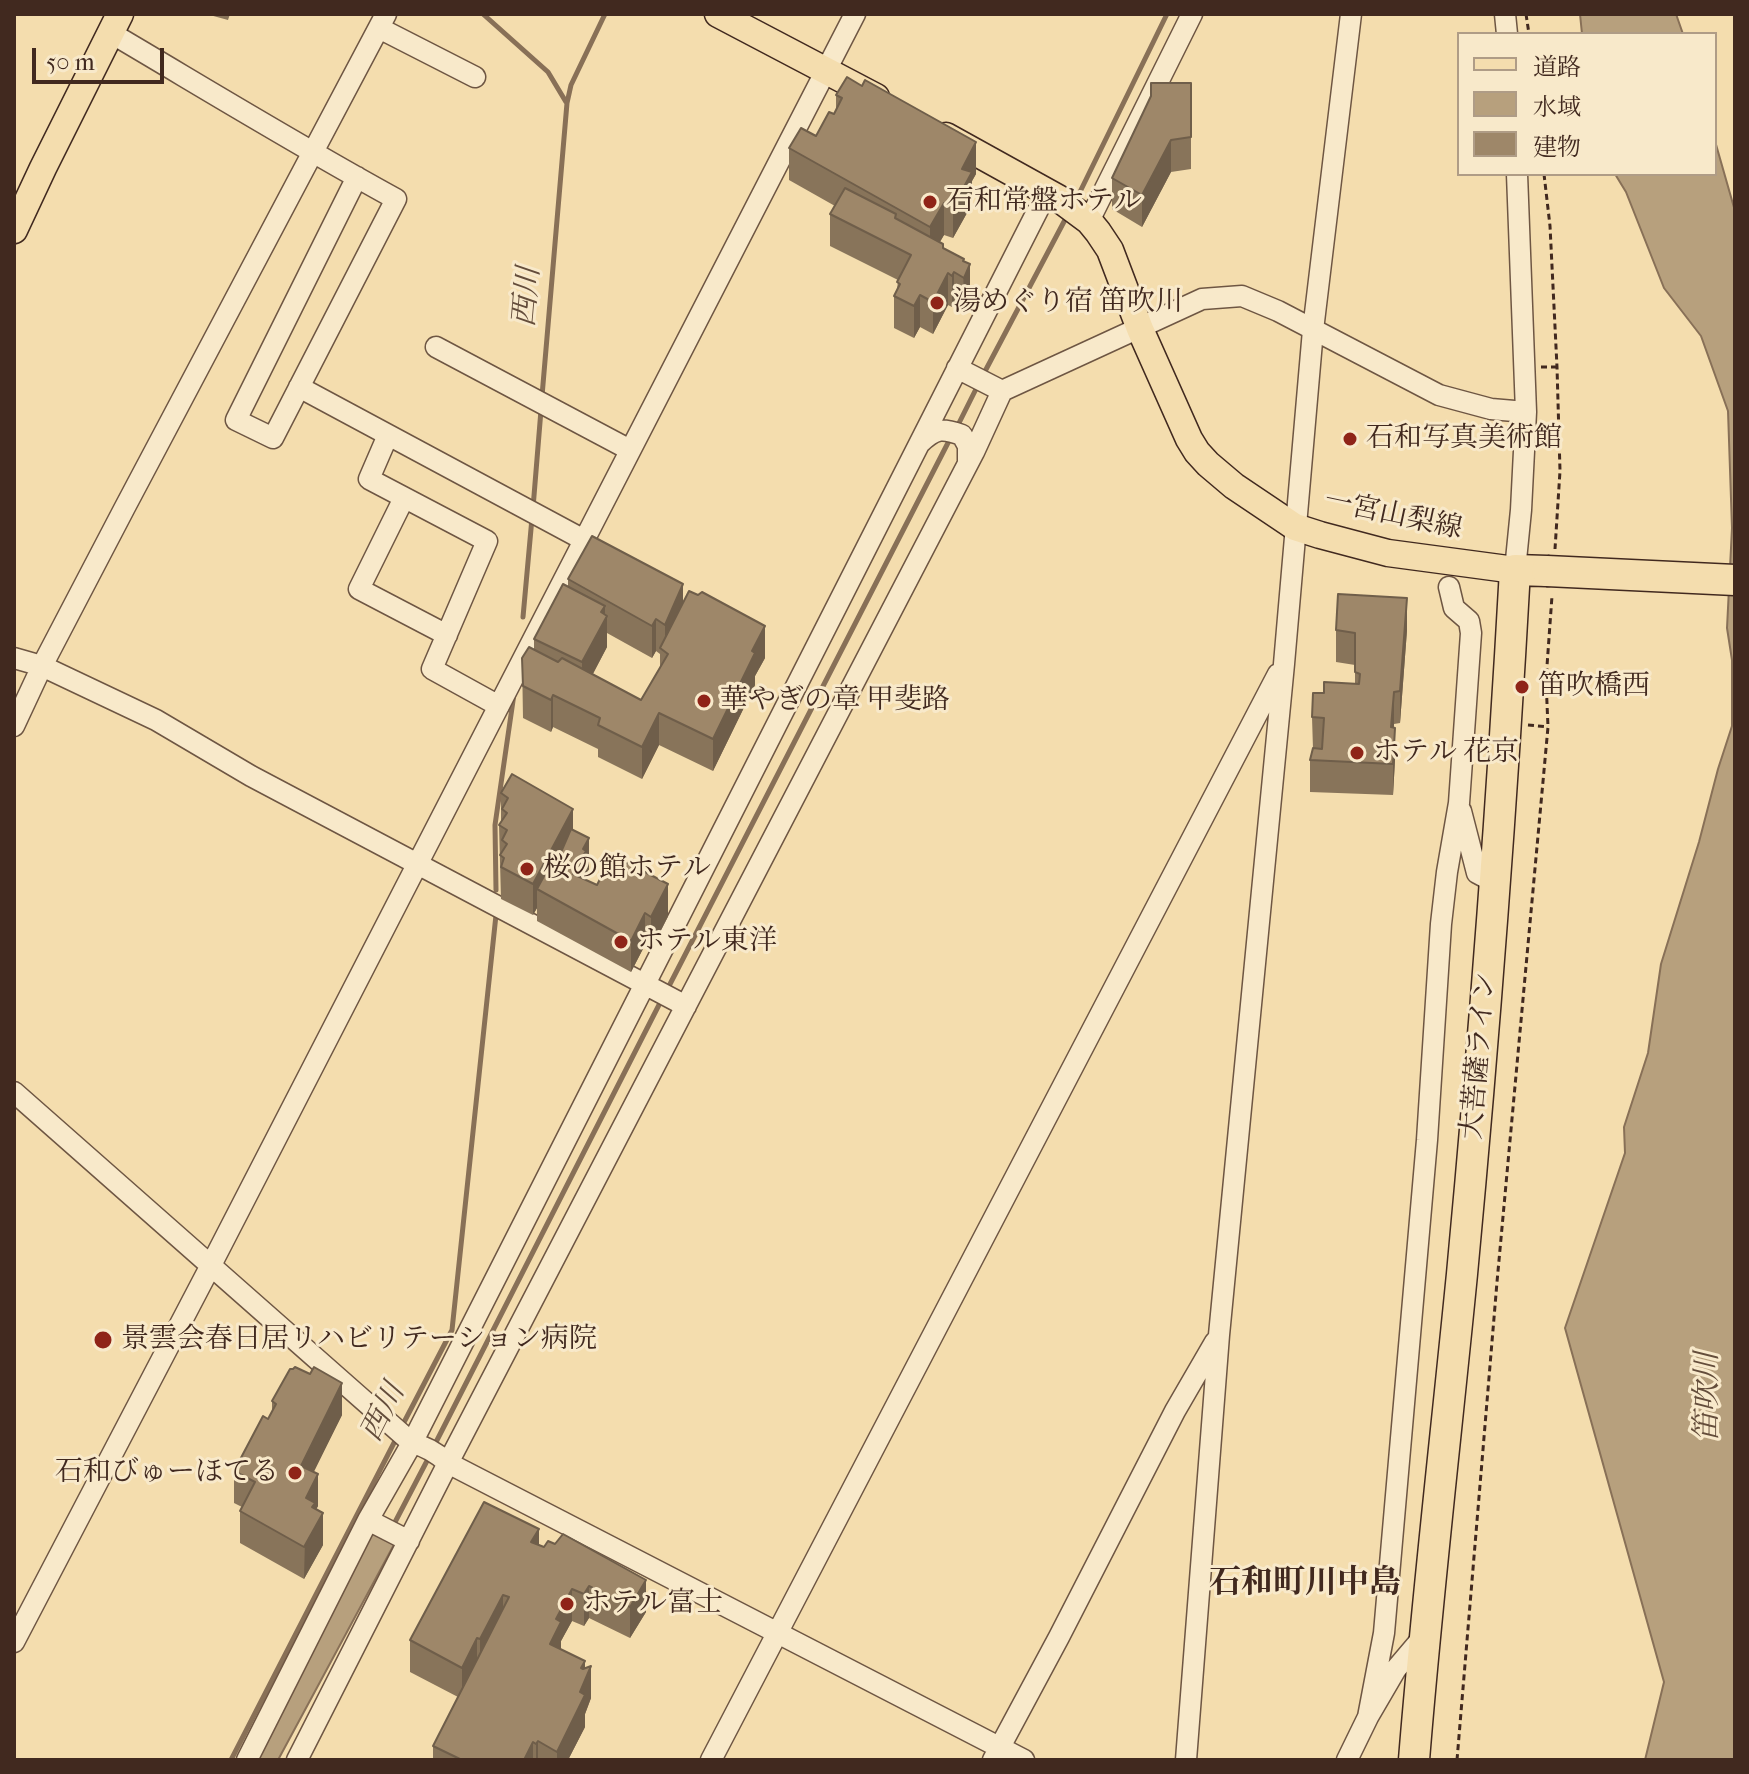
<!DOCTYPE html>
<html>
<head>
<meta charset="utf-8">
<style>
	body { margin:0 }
	#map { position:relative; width:1749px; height:1774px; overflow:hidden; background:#f4ddae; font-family:"IM FELL French Canon","Noto Serif JP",serif }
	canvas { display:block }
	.frame { position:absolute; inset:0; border:16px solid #41291f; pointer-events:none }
	.legend { position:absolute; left:1457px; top:32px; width:260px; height:144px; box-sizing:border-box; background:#f8e9ca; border:2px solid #af9c86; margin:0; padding:10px 14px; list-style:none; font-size:24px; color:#41291f }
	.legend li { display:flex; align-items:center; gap:16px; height:40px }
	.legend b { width:40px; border:2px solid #af9c86 }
	.scale { position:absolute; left:32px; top:48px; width:132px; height:36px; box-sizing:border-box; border:4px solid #41291f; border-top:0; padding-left:10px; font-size:24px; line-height:28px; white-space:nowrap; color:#41291f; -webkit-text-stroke:6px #f8e9ca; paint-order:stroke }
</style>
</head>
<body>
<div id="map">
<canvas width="1749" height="1774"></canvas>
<div class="frame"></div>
<ul class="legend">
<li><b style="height:10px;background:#f4ddae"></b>道路</li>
<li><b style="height:22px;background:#b7a07d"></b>水域</li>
<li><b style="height:22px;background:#9e8769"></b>建物</li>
</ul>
<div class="scale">50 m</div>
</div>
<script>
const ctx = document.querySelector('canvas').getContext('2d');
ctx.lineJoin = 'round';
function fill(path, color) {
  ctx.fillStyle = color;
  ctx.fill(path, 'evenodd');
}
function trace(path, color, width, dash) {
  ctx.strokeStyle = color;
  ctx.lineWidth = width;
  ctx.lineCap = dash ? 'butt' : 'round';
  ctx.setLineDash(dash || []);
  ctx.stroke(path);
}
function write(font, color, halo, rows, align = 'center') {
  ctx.font = font + ' "IM FELL French Canon","Noto Serif JP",serif';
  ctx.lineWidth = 6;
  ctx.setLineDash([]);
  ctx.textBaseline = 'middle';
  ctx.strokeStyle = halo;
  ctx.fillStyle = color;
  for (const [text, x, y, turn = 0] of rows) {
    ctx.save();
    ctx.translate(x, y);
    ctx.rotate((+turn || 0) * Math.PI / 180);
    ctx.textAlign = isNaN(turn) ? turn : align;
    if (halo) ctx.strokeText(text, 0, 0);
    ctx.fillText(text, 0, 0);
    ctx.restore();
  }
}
const water = new Path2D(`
	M1580,14H1676L1683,34H1582Z
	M1715,141L1735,211V1760H1645L1664,1682L1565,1328L1625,1153L1624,1127L1648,1053L1661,964L1699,842L1718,769L1732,726V660L1727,628L1732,528L1728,411L1701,336L1664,288L1626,192L1615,174H1715Z
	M375,1528L397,1539L278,1760H254Z`);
const stream = new Path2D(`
	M483,14L548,72L566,102
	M1076,200L1167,14
	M982,377L1067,216
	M542,396L567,103L571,85L605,14
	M957,427L978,385
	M533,508L541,410
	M523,617L532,518
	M496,890L495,825L514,694
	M668,988L952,435
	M401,1428L452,1330L496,915
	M433,1448L663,997
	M393,1526L429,1457
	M231,1760L397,1437`);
const path = new Path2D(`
	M1526,14L1529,34
	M1544,174L1550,226L1557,367L1560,471L1555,549
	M1541,367H1557
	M1528,725L1548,727
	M1457,1760L1497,1282L1548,727L1546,680L1552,596`);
const minor = new Path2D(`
	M1505,14L1507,34
	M379,28L475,77
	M111,33C206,89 299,146 396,199L273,438L236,420L357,177
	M1089,221L1192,14
	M436,347L630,450
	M957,368L1002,391
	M299,387L584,540
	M388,435L369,479L487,541L432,669L499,706
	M920,443C936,428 942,428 962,435L968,446V463
	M404,498L359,589L447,635
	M1515,570L1521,510L1526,412L1517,174
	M14,658L42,666L156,720L251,776L686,1006
	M14,726L42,666L124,509L386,14
	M1461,811L1477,873L1494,882
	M14,1092L412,1443C425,1446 438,1454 448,1463L1024,1760
	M368,1520L409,1541
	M14,1642L210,1267L855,14
	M1368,1717L1384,1633L1427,1140L1441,924L1447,872L1459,803L1471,633L1469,621L1454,608L1449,587
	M247,1760L368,1520L412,1443L1047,192
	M297,1760L448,1463L974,452L1002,391L1202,299L1242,296L1278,311L1439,395L1491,409L1526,412
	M711,1760L1278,674
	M993,1760L1059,1637L1175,1411L1215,1342
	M1186,1760L1219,1335L1284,664L1313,330L1351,14
	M1347,1760L1368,1717L1396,1669L1424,1636`);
const major = new Path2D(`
	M718,14L876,97
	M946,136L1058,198L1089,221L1098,232L1110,250L1140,329L1189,439L1197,452L1208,464L1234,486L1295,527L1320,535L1388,553L1515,570
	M14,230L43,168L120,14`);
const highway = new Path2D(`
	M1414,1760C1427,1598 1446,1436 1462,1274C1484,1040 1502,805 1515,570L1547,571`);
const highwayBridge = new Path2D(`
	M1547,571L1735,580`);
const wall = new Path2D(`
	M206,14H230L228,20Z
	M1191,83V169L1171,172L1142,227L1112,209V178Z
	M836,95L976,174L972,181V204L953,238L944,235L940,242L943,248L964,262L970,296L964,309L954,304L952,307L948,305L933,334L920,327L914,338L894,328V296L897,290L898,280L830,246V214L835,206L789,180V148L816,136L836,110Z
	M568,579L683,603L765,658L755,676V685L713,771L659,745L642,779L598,757V749L553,727L551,732L523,718L522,658L534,650V639L568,587ZM607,633L652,658L656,651L660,654V668L641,700L593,674L607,647Z
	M1336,630H1407L1400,723L1394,724V728L1395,760L1393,795L1310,792V760L1313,749L1312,717L1355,684V665L1336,662Z
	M501,793L573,830L589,869L586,874V880L668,916L651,949L645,945L631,972L537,921V908L533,915L501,899L499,825L501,823Z
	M272,1401L342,1415L313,1472L318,1506L316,1509L323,1545L304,1579L240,1543V1511L242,1507L234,1503V1471L268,1419L272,1411Z
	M539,1545L646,1612L630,1638L589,1618L584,1626L572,1621L561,1641V1649L585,1668L591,1698L585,1714V1727L568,1760H433V1746L458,1697L410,1672V1640Z`);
const shadedWall = new Path2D(`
	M1171,140V172L1142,227V195Z
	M976,142V174L972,181V204L953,238V207L962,169Z
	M944,203V235L930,258V227Z
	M964,259V277L970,264V296L964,309L963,261Z
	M954,272V304L952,307V276Z
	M948,273V305L933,334V302Z
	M920,295V327L914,338V306Z
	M683,584V616L665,651V625Z
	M1407,598V630L1400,723V691Z
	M605,606V620L607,616V647L582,694V662L601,612Z
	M656,619V651L652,658V626Z
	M765,626V658L755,676V685L713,771V739L752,651Z
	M1394,692V724L1391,759V727Z
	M553,695V727L551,732V700Z
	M659,713V745L642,779V747Z
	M1395,728V760L1393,795V764Z
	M573,809V841L537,889V908L533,915V884Z
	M589,838V869L586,874V883L573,874L583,849Z
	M668,884V916L651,949V917Z
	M645,913V945L631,972V941Z
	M342,1383V1415L301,1498V1466Z
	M318,1474V1506L315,1512L323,1513V1545L304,1579L306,1498Z
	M539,1529V1561L531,1542Z
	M646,1580V1612L630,1638V1607Z
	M589,1586V1618L584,1626V1594Z
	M572,1589V1621L561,1641V1653L550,1644L556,1619Z
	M503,1595V1627L480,1671V1639Z
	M477,1638V1670L462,1700V1668Z
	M585,1661V1680L591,1666V1698L585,1714V1727L568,1760H557V1752L581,1668Z
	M538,1741V1760H536V1744Z
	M533,1742V1760H524Z`);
const building = new Path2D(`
	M847,77L862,86L865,80L976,142L962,169L972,172L953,207L944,203L930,227L789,148L801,128L816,136L829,112L834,114L842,98L836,95Z
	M1151,83H1191V137L1171,140L1142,195L1112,178L1151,96Z
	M845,188L896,214L895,218L943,244V248L964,259L963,261L970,264L964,278L954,272L952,276L948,273L933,302L920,295L914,306L894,296L900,284L897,282L911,255L830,214Z
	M592,536L683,584L665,625L656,619L652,626L568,579Z
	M563,584L605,606L601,612L607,616L582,662L534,639Z
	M689,591L698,595L702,592L765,626L752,651L755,653L713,739L659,713L642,747L598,725L600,718L553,695L551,700L523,686L522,658L529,647L558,662L562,658L641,700L668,654L660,648Z
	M1338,594L1407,598L1400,691L1394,692L1391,727L1395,728L1393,764L1310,760L1313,748L1322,749L1324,718L1312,717L1313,693H1324V682L1359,684L1360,674L1355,672V633L1336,630Z
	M512,774L573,809L533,884L501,867L504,858L500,855L507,844L502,840L507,830L499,825L507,813L502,809L508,798L501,793Z
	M571,829L589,838L583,849L586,851L573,874L597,885L608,863L617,867L622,860L668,884L651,917L645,913L631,941L537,889L550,865L555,866Z
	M295,1367L310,1374L314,1367L342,1383L301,1466L318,1474L306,1498L315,1503L312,1507L323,1513L304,1547L240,1511L255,1482L234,1471L263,1416L268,1419L276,1404L272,1401L290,1369H293Z
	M484,1502L539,1529L531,1542L544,1547L548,1541L555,1544L563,1534L646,1580L630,1607L589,1586L584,1594L572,1589L556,1619L561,1622L550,1644L585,1661L581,1668L583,1669L591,1666L580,1692L585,1695L557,1752L538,1741L536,1744L533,1742L524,1760H462L433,1746L509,1597L503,1595L480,1639L477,1638L462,1668L410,1640Z`);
const markers = [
	[930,202,8,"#8f2418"],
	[937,303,8,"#8f2418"],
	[1350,439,8,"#8f2418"],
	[1522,687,8,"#8f2418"],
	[704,701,8,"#8f2418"],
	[1357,753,8,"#8f2418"],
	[527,869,8,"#8f2418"],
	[621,942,8,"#8f2418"],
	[103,1340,10,"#8f2418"],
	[295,1473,8,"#8f2418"],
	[567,1604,8,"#8f2418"]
];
const poiNames = [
	["石和常盤ホテル",946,202],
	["湯めぐり宿 笛吹川",953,303],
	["石和写真美術館",1366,439],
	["笛吹橋西",1538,687],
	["華やぎの章 甲斐路",720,701],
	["ホテル 花京",1373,753],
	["桜の館ホテル",543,869],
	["ホテル東洋",637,942],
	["景雲会春日居リハビリテーション病院",121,1340],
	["石和びゅーほてる",279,1473,"right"],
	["ホテル富士",583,1604]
];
const streetNames = [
	["一宮山梨線",1393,516,12],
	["大菩薩ライン",1480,1056,-85]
];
const waterNames = [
	["西川",528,297,-85],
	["笛吹川",1709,1397,-90],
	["西川",384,1413,-63]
];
const quarterNames = [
	["石和町川中島",1305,1584]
];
fill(water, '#b7a07d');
trace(water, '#887057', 2);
trace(stream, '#887057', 5);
trace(minor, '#6e5643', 23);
trace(major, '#41291f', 29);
trace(highway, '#41291f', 33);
trace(path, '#41291f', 3, [6, 4]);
trace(minor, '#f8e9ca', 20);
trace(major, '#f4ddae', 26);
trace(highway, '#f4ddae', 30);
trace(highwayBridge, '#41291f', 33, []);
trace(highwayBridge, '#f4ddae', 30);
fill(wall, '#88745a');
fill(shadedWall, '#6f5e4a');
fill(building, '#9e8769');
trace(building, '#6f5e4a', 2);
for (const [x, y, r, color] of markers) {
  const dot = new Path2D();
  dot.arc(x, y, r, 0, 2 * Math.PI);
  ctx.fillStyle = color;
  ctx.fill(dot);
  trace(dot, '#f8e9ca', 3);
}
write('28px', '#41291f', '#f8e9ca', poiNames, 'left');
write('28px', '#41291f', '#f8e9ca', streetNames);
write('italic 30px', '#644d3b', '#f8e9ca', waterNames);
write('bold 32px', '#41291f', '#f8e9ca', quarterNames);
</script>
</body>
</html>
